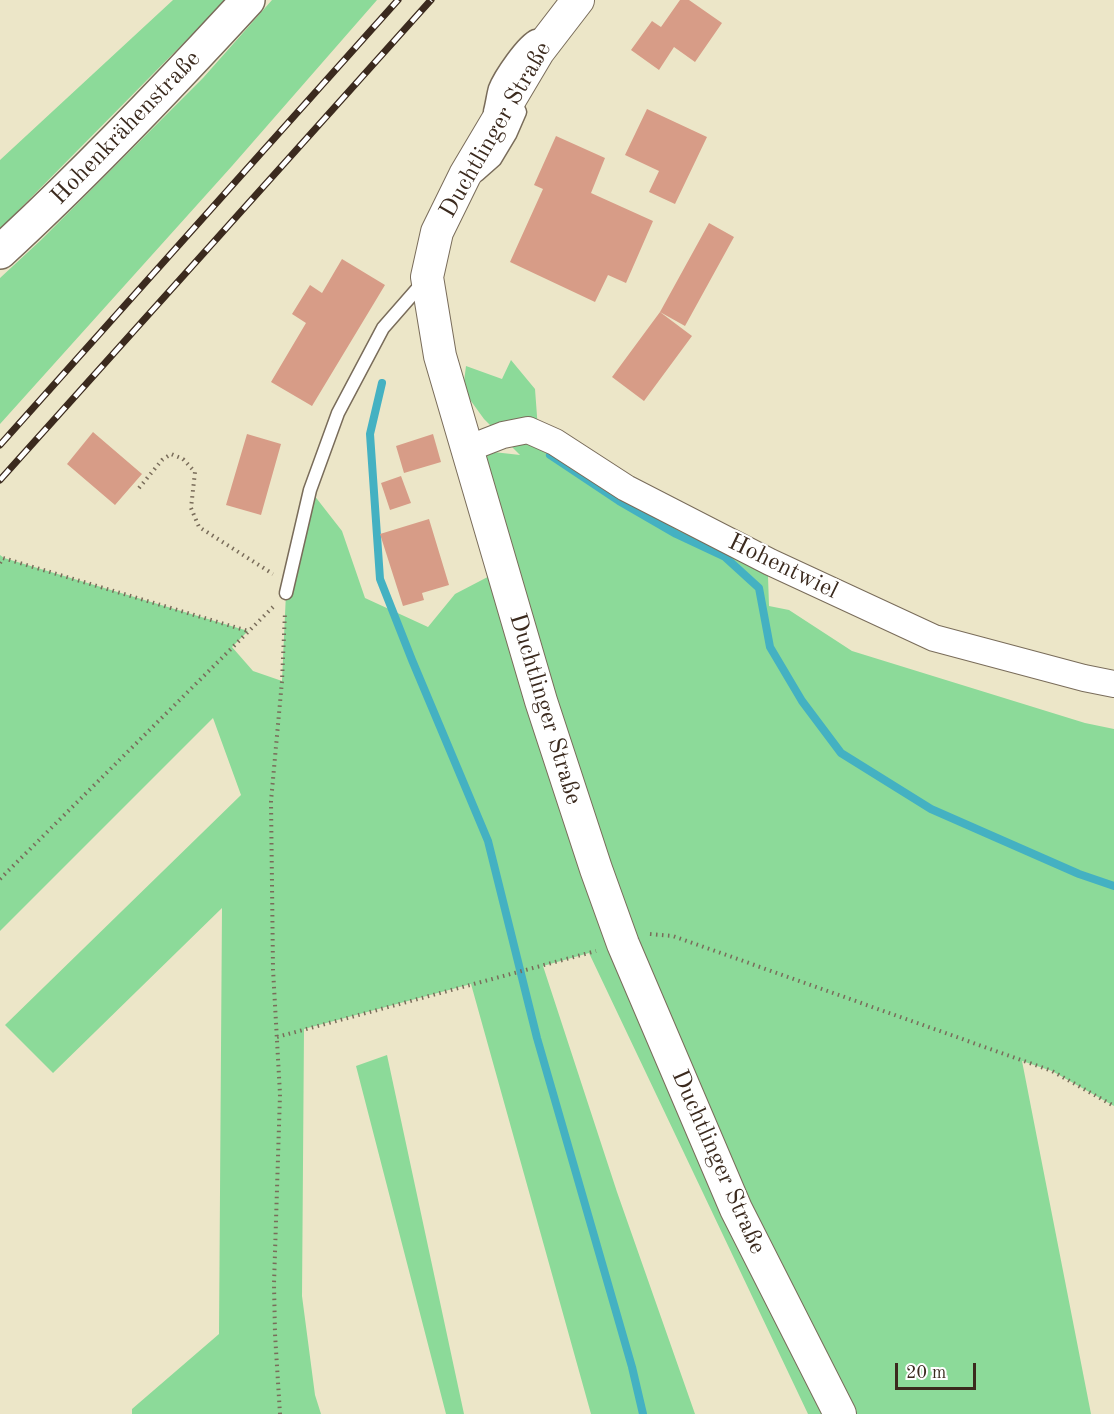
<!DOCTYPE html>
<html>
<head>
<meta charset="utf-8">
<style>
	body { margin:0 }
	#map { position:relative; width:1114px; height:1414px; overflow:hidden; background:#ece6c8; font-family:"Old Standard TT",serif }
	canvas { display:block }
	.scale { position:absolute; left:895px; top:1363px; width:81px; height:27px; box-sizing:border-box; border:3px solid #3b2a1e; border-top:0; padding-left:8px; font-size:18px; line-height:21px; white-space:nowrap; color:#3b2a1e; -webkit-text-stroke:4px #fff; paint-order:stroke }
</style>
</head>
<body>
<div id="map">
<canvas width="1114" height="1414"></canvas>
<div class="scale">20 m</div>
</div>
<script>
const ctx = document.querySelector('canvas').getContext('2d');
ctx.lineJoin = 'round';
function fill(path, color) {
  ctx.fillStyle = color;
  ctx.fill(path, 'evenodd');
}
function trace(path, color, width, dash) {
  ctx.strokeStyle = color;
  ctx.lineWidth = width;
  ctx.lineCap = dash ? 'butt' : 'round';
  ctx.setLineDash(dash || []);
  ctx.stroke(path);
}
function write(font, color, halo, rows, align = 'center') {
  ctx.font = font + ' "Old Standard TT",serif';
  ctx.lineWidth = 4.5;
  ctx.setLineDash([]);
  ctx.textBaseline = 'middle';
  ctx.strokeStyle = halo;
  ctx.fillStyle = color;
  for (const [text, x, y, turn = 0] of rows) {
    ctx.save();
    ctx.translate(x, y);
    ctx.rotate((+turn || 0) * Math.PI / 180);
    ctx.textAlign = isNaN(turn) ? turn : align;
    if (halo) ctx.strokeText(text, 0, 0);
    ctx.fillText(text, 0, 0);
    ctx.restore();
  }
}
const green = new Path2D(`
	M173,0H226L0,229V160Z
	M272,0H377L232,166L0,424V278L41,240L203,78Z
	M511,360L535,389L539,443L652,512L768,576L769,606L789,610L852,651L1085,723L1114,729V1106L1052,1071L1022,1061L1091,1414H808L589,953L543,966L617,1192L695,1414H591L471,984L304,1029L302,1296L315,1395L321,1414H132V1409L219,1334L222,908L53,1073L5,1025L241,795L213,718L0,931V555L4,558L248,631L232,647L253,671L282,681L286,593L310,490L342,531L365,598L428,627L455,594L503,569L467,449L520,455L484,419L463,390L466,366L502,379Z
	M387,1055L464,1414H446L356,1066Z`);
const stream = new Path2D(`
	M382,383L370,434L380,579L412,660L488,841L537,1038L632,1367L643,1414
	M550,455L619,501L676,534L725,557L759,588L770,647L802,701L841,753L931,809L1079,874L1114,886`);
const building = new Path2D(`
	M680,0H689L722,23L695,62L674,47L659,70L631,50L652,21L661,27Z
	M647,109L707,137L675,204L649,192L659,171L625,155Z
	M556,136L605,158L591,193L653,221L626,283L608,275L595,302L510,262L543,189L534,185Z
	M709,223L734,237L685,326L660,312Z
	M342,259L385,285L312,406L271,382L306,323L292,314L310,285L322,293Z
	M660,312L692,336L644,401L612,377Z
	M93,432L142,474L115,505L67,464Z
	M247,434L281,444L261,515L226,505Z
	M433,434L441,462L404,473L396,446Z
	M401,476L411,503L390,510L381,483Z
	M429,519L449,585L422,593L424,600L403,606L380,534Z`);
const path = new Path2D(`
	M139,488L162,460L171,454L183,459L195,472L191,508L199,527L273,574
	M0,563L3,558L248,631
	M0,879L273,607
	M650,934L673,936L1052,1071L1114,1106
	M277,1037L596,951
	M280,1414L275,1334L274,1284L280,1094L273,969L271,801L282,681L285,612`);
const service = new Path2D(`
	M490,111C492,104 493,95 495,88C500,75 523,41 535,36
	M478,175L495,160L510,135L520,112L516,103
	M286,593L310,490L338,413L383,328L425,280`);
const minor = new Path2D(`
	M467,449L503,435L528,430L555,442L626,488L770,562L934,638L1084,678L1114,684`);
const tertiary = new Path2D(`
	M578,0L538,52L465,175L437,232L427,277L440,356L541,701L596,869L623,944L736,1209L840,1414`);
const secondary = new Path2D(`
	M0,252C87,172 168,87 248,0`);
const rail = new Path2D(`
	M0,445L398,0
	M0,480L431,0`);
const streetNames = [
	["Hohenkrähenstraße",126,128,-46],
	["Duchtlinger Straße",496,130,-60],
	["Hohentwiel",783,567,26],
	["Duchtlinger Straße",545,709,73],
	["Duchtlinger Straße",718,1162,66]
];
fill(green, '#8cda99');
trace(stream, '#44b1c2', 8);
fill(building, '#d79c87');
trace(service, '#796c5a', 15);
trace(minor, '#796c5a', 28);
trace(tertiary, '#796c5a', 34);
trace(secondary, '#796c5a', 36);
trace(path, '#796c5a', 4, [1.5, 4.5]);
trace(service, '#fff', 12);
trace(minor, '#fff', 26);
trace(tertiary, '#fff', 32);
trace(secondary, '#fff', 33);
trace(rail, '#3b2a1e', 7);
trace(rail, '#fff', 4.5, [14]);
write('24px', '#3b2a1e', '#fff', streetNames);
</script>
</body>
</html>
